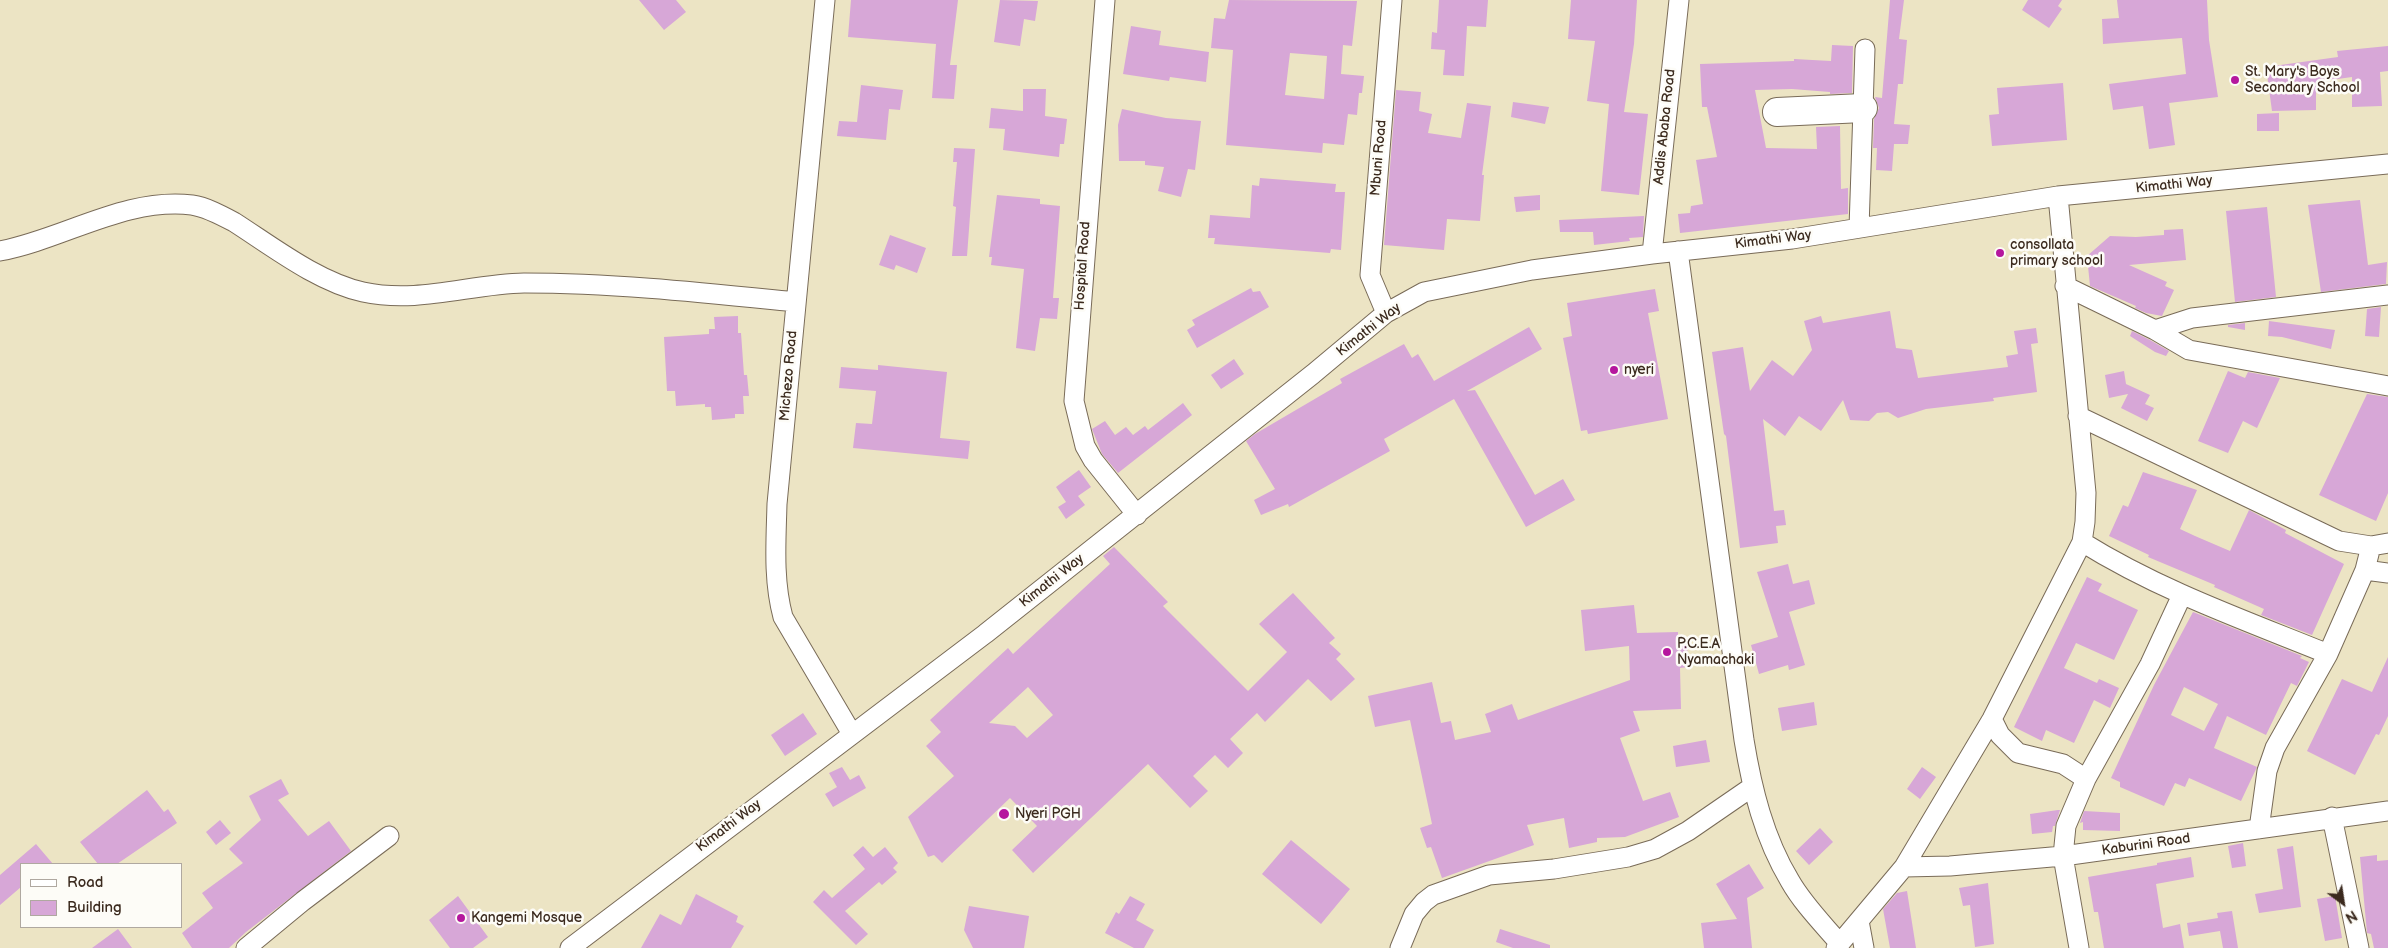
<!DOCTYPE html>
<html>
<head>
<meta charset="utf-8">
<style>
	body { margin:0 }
	#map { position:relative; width:2388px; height:948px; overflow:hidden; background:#ece4c4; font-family:"Balsamiq Sans",sans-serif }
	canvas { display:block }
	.legend { position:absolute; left:20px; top:863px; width:162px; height:65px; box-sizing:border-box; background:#fdfcf7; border:1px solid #afa8a0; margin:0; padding:6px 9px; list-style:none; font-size:15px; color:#3b2a1e }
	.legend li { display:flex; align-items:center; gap:10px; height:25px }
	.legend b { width:25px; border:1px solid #afa8a0 }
	.north { position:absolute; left:2318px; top:878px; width:50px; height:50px; -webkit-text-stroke:4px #fdfcf7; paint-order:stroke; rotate:149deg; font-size:14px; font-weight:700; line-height:20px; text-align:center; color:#3b2a1e }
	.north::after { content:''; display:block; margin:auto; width:18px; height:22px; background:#3b2a1e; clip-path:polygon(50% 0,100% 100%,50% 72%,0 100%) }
</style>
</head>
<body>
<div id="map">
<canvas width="2388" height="948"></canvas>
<ul class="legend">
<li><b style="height:6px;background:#fff"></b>Road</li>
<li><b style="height:14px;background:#d7a7d7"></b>Building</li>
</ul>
<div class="north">N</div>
</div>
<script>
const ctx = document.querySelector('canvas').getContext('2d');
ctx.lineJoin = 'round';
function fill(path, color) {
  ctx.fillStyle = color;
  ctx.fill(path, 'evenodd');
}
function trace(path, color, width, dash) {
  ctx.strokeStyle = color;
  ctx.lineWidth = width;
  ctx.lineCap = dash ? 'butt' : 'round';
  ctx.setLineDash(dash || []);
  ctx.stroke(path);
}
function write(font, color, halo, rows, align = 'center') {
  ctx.font = font + ' "Balsamiq Sans",sans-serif';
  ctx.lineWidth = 5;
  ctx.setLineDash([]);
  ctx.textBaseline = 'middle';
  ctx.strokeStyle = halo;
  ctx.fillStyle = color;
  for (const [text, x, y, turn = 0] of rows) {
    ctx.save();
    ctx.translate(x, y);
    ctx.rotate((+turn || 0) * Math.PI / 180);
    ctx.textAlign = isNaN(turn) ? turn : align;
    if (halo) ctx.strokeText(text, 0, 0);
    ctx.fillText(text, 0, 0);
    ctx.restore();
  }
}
const building = new Path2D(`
	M639,0H676L686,12L664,30Z
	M851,0H958L950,65H957L954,99L932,98L936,44L848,37Z
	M1000,0L1038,1L1035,21L1024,19L1020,46L994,42Z
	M1229,0L1357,1L1352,46L1343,45L1341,74L1364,76L1362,93H1359L1357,115L1348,114L1344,145L1323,143L1322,153L1226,145L1233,50L1211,48L1214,18L1225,19ZM1290,53L1327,56L1324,99L1285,95Z
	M1439,0H1488L1486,27L1467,26L1464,76L1443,75L1445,50L1431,49L1432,32L1437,33Z
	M1571,0H1637L1634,44L1624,112L1648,114L1639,195L1601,191L1609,104L1587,101L1595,41L1568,39Z
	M1890,0H1904L1899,39L1907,40L1903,84H1898L1894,124L1910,125L1908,144H1894L1892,171L1876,170L1877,148H1873L1874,119L1879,108L1875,97L1882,98Z
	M2028,0H2062L2058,6L2062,9L2049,28L2022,10Z
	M2117,0H2207L2209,40L2218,97L2169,103L2175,145L2149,149L2143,106L2113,110L2109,84L2186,74L2182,38L2103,44L2102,19L2119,18Z
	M1131,26L1161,31L1159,45L1209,52L1206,82L1170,77L1169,81L1123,74Z
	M1832,45L1853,46L1852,93L1830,94V92L1792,89L1755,90L1766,148L1817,149L1816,127L1840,126L1841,189L1848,188V214L1680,233L1678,214L1690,213L1691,206L1703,204L1696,160L1717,157L1707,107H1702L1700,64L1794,61V59L1831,61Z
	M2388,46V71L2380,72L2382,106L2352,107V77L2316,82V110L2272,111L2266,67L2338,57L2337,51Z
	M2063,83L2067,140L1992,146L1989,115L1999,114L1997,88Z
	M861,85L903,90L900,110L889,109L886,140L837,136L839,121L857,122Z
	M1023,89H1046L1045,116L1067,119L1064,144H1060L1059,157L1003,150L1005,129L989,128L991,108L1023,111Z
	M1396,90L1421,92L1419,111L1432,114L1428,133L1461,138L1467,103L1491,106L1482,175H1484L1480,221L1447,219L1444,250L1384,245Z
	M1513,102L1549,107L1545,124L1511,117Z
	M1122,109L1166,118L1201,121L1195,170L1188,169L1181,197L1158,191L1164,167L1145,165V161H1119L1118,125Z
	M2279,113V131H2257V114Z
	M954,148L975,149L967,256H952L956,207L953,206L957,162H953Z
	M1260,178L1336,184L1335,192H1345L1341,250L1331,249L1330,253L1214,244L1215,238H1208L1210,215L1250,218L1252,185L1259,186Z
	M997,195L1040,199V204L1060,206L1053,298H1059L1057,319L1040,318L1035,351L1016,348L1024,269L991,265L992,257H989Z
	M1540,195V210L1516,212L1514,197Z
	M2360,200L2368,265L2387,262L2386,284L2321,292L2308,205Z
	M2267,207L2276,297L2235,302L2226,211Z
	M1644,216L1643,237L1629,238L1630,241L1594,245L1593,232H1560L1559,220Z
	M2183,229L2186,260L2129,265L2167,282L2165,286L2174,290L2162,316L2146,313L2135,308L2136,306L2090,286L2087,256L2110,236L2136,237L2164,235V230Z
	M890,235L926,248L917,273L896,265L894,270L879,265Z
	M1251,288L1253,292L1260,291L1269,307L1197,348L1187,330L1195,325L1192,320Z
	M1655,289L1659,311L1648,313L1668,419L1588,434L1587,430L1581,431L1563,338L1572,336L1567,303Z
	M2381,307L2379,337L2365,336L2367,309Z
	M1890,311L1896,348L1912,350L1918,378L2008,367L2006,356L2018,354L2014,331L2036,328L2038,343L2031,344L2037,392L1993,398L1994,401L1926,409L1898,418L1888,412L1877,413L1869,421L1850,420L1843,400L1821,431L1799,416L1785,436L1763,419L1774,511L1784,510L1786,525L1776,526L1778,543L1740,548L1726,436L1724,434L1712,352L1743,347L1750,391L1772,360L1793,376L1812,350L1804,321L1821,316L1823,323Z
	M738,316V333H741L744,375H747L749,396H743L744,414H735V418L712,420L711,407H705V404L676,406L675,391H667L664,337L709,334V329H715L714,317Z
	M2269,321L2335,330L2331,349L2282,337L2268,336Z
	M2245,323V330L2228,327V325Z
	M1529,327L1542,349L1467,391L1475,390L1535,495L1563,479L1575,500L1526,527L1454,399L1384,439L1390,451L1289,507L1288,504L1261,515L1254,500L1275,489L1246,441L1255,434L1342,383L1340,379L1404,344L1412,358L1418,354L1434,381Z
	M2132,331L2150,340L2169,351L2166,356L2155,352L2130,336Z
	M1234,359L1244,374L1221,389L1211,375Z
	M878,365L947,372L940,438L970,441L968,459L853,448L856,423L872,424L876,391L839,388L841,367L878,370Z
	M2124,371L2126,384L2150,395L2145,404L2154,408L2147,421L2121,408L2128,394L2109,398L2105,375Z
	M2228,371L2245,378L2248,372L2280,378L2257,428L2243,421L2228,453L2198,441Z
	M2367,394L2388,397V493L2376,521L2319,495Z
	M1183,403L1192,415L1118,473L1102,454L1092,429L1105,421L1115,435L1126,427L1133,435L1145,426L1148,430Z
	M1079,470L1091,487L1078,496L1085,505L1066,519L1058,507L1066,502L1056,487Z
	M2143,472L2197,490L2180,529L2195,536L2230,551L2249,510L2286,530L2285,533L2344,564L2312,635L2261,615L2264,609L2214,587L2215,585L2148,557L2149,555L2109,536L2123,505L2128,507Z
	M1114,547L1168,602L1163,606L1248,691L1287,652L1259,624L1293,593L1335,638L1329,643L1341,654L1336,659L1355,679L1331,701L1308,679L1265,722L1257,713L1230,739L1243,753L1228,768L1215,755L1193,776L1208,791L1190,808L1148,764L1033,873L1012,850L1037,826L1010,798L942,863L934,855L928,857L908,817L954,776L926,746L941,732L930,720L1008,648L1013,654L1110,564L1103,556ZM1028,687L1053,715L1027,738L1015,726L989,723Z
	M1788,564L1793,584L1809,580L1815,604L1789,612L1805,665L1789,670L1788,665L1759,674L1751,645L1778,637L1757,572Z
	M2087,577L2102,584L2098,591L2138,610L2114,660L2076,643L2064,668L2097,683L2099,679L2119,688L2110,708L2094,700L2074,743L2046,730L2042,741L2014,727Z
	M1634,605L1637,633L1678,632V638H1687L1688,667L1680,668L1681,709L1633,711L1640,731L1620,738L1643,801L1670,792L1679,817L1625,837L1597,838V842L1569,848L1564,818L1527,825L1534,845L1442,878L1431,847L1427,848L1420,828L1432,824L1410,720L1375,727L1368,696L1432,682L1441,723L1451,721L1455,740L1491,732L1485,714L1512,704L1518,720L1630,680L1629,646L1585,651L1581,610Z
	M2193,612L2302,656L2300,658L2309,662L2297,686L2291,683L2266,735L2227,716L2214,748L2257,767L2241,801L2189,778L2185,787L2175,783L2164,806L2120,787V782L2111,778L2154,685ZM2184,687L2218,704L2204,731L2171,715Z
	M2388,657V716L2379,735L2376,734L2355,775L2307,751L2342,679L2372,692Z
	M1814,702L1817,725L1782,731L1778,708Z
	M803,713L817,734L785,756L771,735Z
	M1706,740L1710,762L1676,767L1673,746Z
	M842,767L850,780L859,775L866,788L833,807L825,794L837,787L829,773Z
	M1922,767L1936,777L1920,799L1907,789Z
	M281,779L289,794L278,800L308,836L329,821L351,851L246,932L229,948H192L182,933L213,908L202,893L243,863L229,849L261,820L249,796Z
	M147,790L164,812L168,809L177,823L117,864H98L80,842Z
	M2058,810H2060L2055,826H2053L2052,832L2032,834L2030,814Z
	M2084,811L2120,813V831L2083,830V822L2080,823Z
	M220,820L231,833L216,845L206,832Z
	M1820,828L1833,842L1809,865L1796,851Z
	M1291,840L1350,889L1321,924L1262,874Z
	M2243,843L2246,866L2232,868L2228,846Z
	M36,844L53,864H21V887L0,905V875Z
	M863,846L873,857L885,847L898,863L893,868L897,872L882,885L879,882L845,911L868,934L856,945L813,902L824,890L832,898L865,869L853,855Z
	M2293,846L2301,907L2259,913L2255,894L2283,889L2277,849Z
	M2377,855V861L2388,860V948H2374L2371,934L2367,933L2360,857Z
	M2191,857L2194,877L2156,884L2163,928L2180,924L2184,948H2104L2098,912H2094L2088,877L2157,865V863Z
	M1749,864L1764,888L1747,898L1752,948H1704L1701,923L1737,919L1716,884Z
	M1988,883L1994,944L1975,947L1970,905L1963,906L1959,888Z
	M1907,891L1916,948H1890L1883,909L1897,893Z
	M696,894L738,916L736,922L744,926L731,948H641L660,914L681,925Z
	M458,896L488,937L473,948H450L429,920Z
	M1130,896L1145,904L1136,920L1154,930L1144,948H1134L1105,933L1116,912L1119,914Z
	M2335,896L2342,938L2325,941L2317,899Z
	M969,906L1029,916L1024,948H973L964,930Z
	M2232,911L2238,948H2223L2220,931L2189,936L2187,923L2218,918L2217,913Z
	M118,929L132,948H92Z
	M1500,929L1550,945V948H1513L1496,942Z`);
const street = new Path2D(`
	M825,0L777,504C776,542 773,580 783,617L852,734
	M1105,0L1074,401L1085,446L1093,460L1137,515
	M1859,228L1865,49
	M0,251C64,239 125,197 192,205C206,207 221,215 234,222C273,247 318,282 363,292C418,304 470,284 524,283C615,283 706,293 796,302
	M1678,251L1744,740C1752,789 1764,838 1790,881C1803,904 1823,924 1840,944
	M1652,254L1679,0
	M2065,286L2155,330L2189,350L2388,386
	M1386,313L1370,275L1392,0
	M2155,330L2192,318L2388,295
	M2078,416L2339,541L2371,546L2388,543
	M2082,542C2159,590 2244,620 2328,654L2365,570L2371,546
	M2365,570L2388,573
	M1992,719L2000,735L2018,753L2063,764L2086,779
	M2332,817L2359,948
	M2259,829L2267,771L2275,748L2328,654
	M1904,867L1950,866L2063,856L2388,811
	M1859,921L1864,948
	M246,948L303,901L389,836
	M570,948L985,634L1313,374L1386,313L1424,292L1532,270L1652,254L1792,239L2058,196L2388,164
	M1400,948L1414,914L1424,902L1433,895L1489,875L1554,869L1628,857L1655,849L1688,831L1752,787
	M1836,948L1904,867L1992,719L2082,542L2085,522L2086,493L2058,196
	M2079,948L2063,856L2066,826L2086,779L2150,664L2182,595`);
const secondary = new Path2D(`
	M1777,112L1863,108`);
const markers = [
	[2235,80,5,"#b5179e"],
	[2000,253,5,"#b5179e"],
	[1614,370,5,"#b5179e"],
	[1667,652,5,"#b5179e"],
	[1004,814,6,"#b5179e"],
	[461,918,5,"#b5179e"]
];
const poiNames = [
	["St. Mary's Boys",2245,72],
	["Secondary School",2245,88],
	["consollata",2010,245],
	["primary school",2010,261],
	["nyeri",1624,370],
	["P.C.E.A",1677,644],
	["Nyamachaki",1677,660],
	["Nyeri PGH",1015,814],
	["Kangemi Mosque",471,918]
];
const streetNames = [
	["Addis Ababa Road",1665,127,-84],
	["Mbuni Road",1379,158,-85],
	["Kimathi Way",2174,185,-6],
	["Kimathi Way",1773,240,-7],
	["Hospital Road",1083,266,-86],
	["Kimathi Way",1369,330,-38],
	["Michezo Road",789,376,-85],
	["Kimathi Way",1052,581,-38],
	["Kimathi Way",729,826,-37],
	["Kaburini Road",2146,845,-8]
];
fill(building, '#d7a7d7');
trace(street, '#796b58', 21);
trace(secondary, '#796b58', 30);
trace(street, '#fff', 19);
trace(secondary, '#fff', 28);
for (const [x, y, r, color] of markers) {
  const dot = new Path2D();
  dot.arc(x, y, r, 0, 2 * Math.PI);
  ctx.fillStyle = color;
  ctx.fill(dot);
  trace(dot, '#fdfcf7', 2);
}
write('14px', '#3b2a1e', '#fdfcf7', poiNames, 'left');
write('14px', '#3b2a1e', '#fdfcf7', streetNames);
</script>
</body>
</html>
